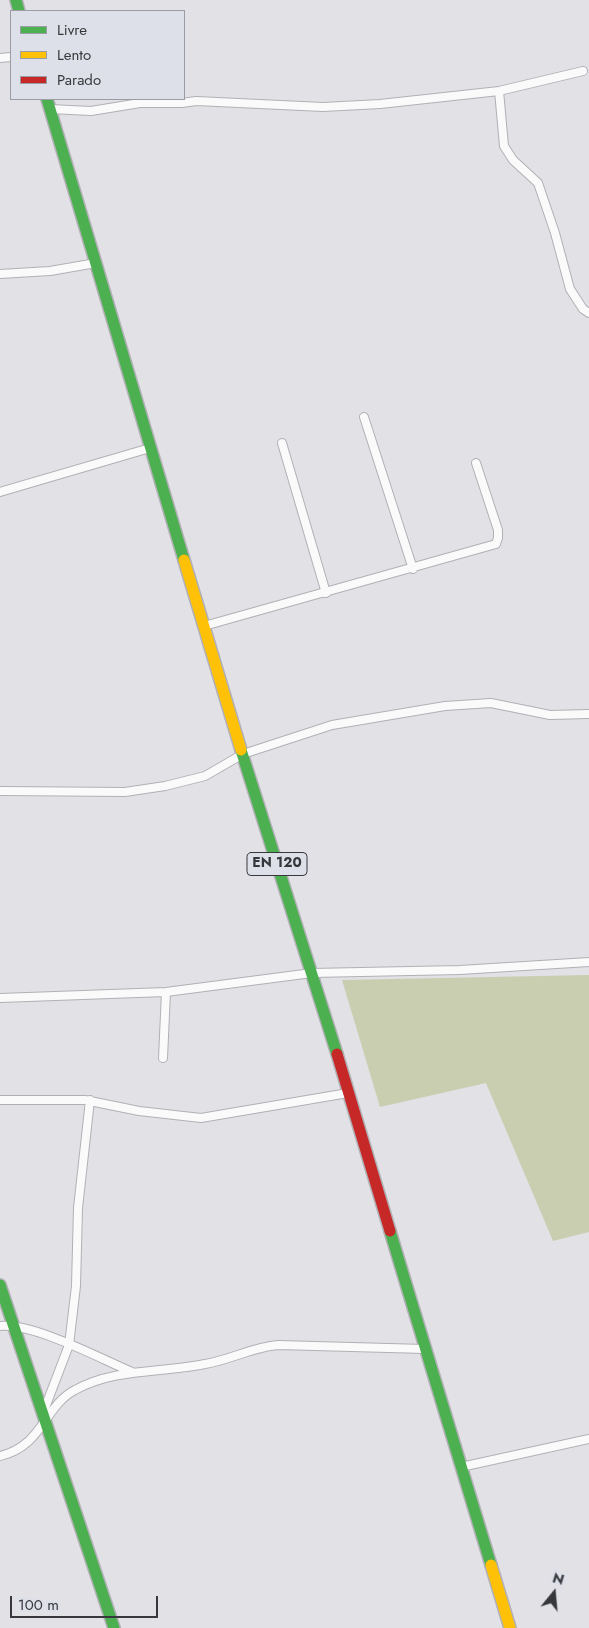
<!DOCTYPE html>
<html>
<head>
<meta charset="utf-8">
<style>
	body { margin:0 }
	#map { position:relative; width:589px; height:1628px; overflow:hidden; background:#e1e1e6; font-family:Jost,sans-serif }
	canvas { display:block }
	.legend { position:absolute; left:10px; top:10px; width:175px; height:90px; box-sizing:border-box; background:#dee0e9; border:1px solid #9b9da4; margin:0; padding:6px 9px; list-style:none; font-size:15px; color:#37383c }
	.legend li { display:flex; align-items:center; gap:10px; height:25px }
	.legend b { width:25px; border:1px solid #9b9da4 }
	.north { position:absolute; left:529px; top:1568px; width:50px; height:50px; -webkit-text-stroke:4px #dee0e9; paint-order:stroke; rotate:17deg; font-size:14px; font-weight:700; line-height:20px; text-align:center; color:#37383c }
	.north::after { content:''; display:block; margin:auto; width:18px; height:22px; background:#37383c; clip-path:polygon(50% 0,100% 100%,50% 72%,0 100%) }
	.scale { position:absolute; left:10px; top:1596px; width:148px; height:22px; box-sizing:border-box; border:2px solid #37383c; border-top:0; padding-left:6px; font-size:15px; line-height:18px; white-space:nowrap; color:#37383c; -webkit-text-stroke:4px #dee0e9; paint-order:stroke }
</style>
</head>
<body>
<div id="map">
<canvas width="589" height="1628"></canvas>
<ul class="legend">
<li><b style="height:6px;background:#4caf50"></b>Livre</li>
<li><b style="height:6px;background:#ffc107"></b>Lento</li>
<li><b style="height:6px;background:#c62828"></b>Parado</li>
</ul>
<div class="north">N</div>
<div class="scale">100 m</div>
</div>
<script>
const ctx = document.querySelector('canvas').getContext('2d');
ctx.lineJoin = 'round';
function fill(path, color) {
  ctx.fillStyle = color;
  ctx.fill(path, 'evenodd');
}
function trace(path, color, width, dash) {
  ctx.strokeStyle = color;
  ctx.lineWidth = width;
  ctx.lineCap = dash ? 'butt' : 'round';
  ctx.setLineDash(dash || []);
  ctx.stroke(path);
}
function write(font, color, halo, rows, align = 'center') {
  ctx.font = font + ' Jost,sans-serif';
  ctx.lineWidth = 5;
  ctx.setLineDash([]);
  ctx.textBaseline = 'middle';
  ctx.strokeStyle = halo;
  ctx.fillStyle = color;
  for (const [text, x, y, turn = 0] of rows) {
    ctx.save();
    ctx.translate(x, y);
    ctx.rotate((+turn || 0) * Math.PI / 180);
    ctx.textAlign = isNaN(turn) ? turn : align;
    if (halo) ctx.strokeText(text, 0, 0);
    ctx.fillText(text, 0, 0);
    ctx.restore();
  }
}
const green = new Path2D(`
	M589,975V1232L553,1241L486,1083L380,1107L342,980Z`);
const street = new Path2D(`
	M0,58L11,57
	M499,91L504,146L513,160L538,183L555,233L570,289L583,309L589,313
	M50,109L91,111L140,103H182L196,101L323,107L380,104L499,91L583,71
	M0,274L50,271L96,263
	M364,417L413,569
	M282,443L326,593
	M0,492L150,448
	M204,626L496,544L498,538V530L476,463
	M0,791L125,792L165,786L205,776L243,754L332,725L445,706L491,703L550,715L589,714
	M0,998L166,992L312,973L460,970L589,962
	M163,1058L166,992
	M0,1100H85L139,1111L201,1118L348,1093
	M0,1326C34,1323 99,1358 132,1372
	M43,1413L69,1345L76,1286L78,1208L90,1100
	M0,1456C43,1446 44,1406 75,1390C114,1368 162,1373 205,1364C230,1360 253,1347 278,1345L425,1349
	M461,1467L589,1439`);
const fast = new Path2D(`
	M16,0L19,11
	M47,99L184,560
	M241,750L337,1054
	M390,1231L491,1565
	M0,1285L114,1628`);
const slow = new Path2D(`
	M184,560L241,750
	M491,1565L510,1628`);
const jam = new Path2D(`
	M337,1054L390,1231`);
const shields = [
	[277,864,60]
];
const shieldNames = [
	["EN 120",277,864]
];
fill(green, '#caceb1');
trace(street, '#b1b1b5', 10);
trace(fast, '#b1b1b5', 14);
trace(slow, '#b1b1b5', 14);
trace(jam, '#b1b1b5', 14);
trace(street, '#fafafb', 8);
trace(fast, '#4caf50', 11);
trace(slow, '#ffc107', 11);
trace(jam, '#c62828', 11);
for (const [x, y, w] of shields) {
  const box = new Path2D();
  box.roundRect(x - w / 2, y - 11.5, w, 23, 4);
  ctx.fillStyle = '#dee0e9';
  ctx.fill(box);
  trace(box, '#37383c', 1);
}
write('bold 14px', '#37383c', null, shieldNames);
</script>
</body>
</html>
